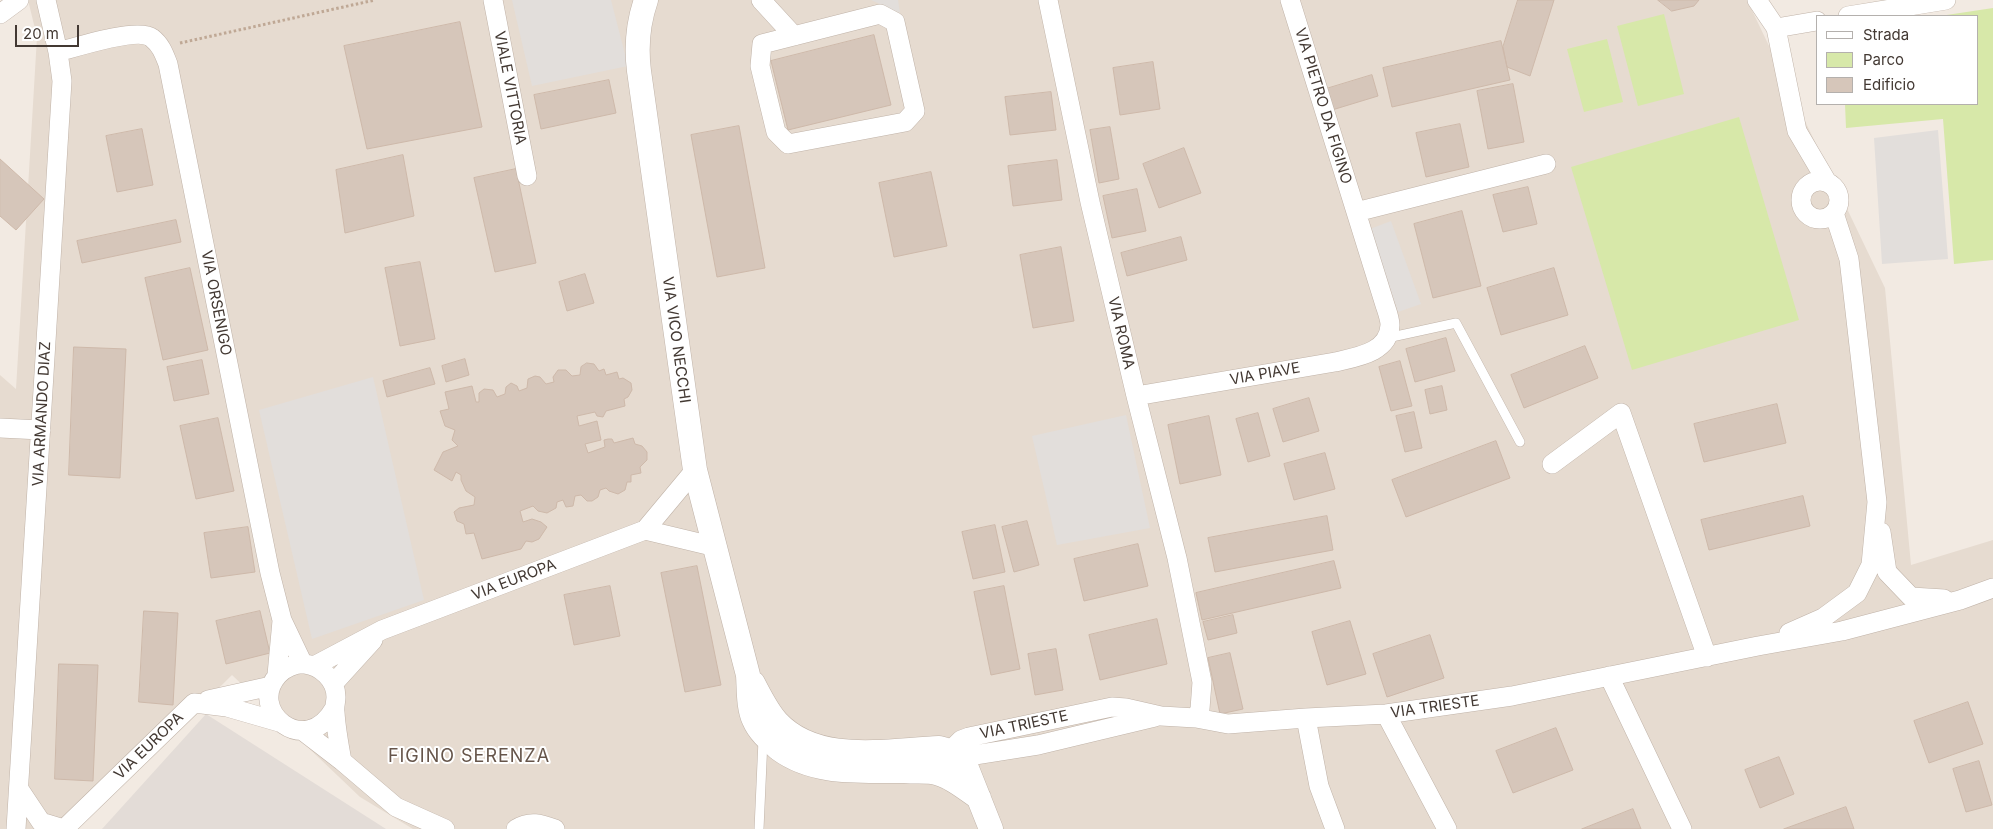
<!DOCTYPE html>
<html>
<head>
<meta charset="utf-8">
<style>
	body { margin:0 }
	#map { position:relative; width:1993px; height:829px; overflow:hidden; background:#f2eae2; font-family:Inter,sans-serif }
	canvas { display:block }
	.legend { position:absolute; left:1816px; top:15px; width:162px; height:90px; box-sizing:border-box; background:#fff; border:1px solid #b4b0ad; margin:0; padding:6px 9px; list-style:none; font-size:15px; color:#433933 }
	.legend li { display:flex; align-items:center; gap:10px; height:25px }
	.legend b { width:25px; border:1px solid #b4b0ad }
	.scale { position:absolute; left:15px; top:25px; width:64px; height:22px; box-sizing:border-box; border:2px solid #433933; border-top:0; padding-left:6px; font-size:15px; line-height:18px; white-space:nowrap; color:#433933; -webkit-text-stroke:4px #fff; paint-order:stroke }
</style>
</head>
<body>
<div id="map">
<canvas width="1993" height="829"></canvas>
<ul class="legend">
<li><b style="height:6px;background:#fff"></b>Strada</li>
<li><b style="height:14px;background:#d7e8a9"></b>Parco</li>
<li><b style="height:14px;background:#d6c6ba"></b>Edificio</li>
</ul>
<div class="scale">20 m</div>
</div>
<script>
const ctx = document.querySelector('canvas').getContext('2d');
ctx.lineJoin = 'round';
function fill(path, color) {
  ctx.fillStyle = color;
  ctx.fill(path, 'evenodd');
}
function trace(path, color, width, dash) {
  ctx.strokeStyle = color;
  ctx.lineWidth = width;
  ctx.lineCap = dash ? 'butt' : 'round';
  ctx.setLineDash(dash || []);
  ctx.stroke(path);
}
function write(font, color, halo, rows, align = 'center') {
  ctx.font = font + ' Inter,sans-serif';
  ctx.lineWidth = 4;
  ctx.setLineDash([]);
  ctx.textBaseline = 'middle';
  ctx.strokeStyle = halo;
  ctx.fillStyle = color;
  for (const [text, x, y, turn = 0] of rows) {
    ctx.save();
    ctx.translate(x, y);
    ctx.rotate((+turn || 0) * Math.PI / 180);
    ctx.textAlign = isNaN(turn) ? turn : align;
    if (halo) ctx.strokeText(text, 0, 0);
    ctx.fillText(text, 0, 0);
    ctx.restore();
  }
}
const residential = new Path2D(`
	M28,0H1747L1885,288L1911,565L1993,540V829H413L360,797L232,675L77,829H0V375L16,389L37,37Z`);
const industrial = new Path2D(`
	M206,714L386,829H102Z`);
const green = new Path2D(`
	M1993,8V260L1954,264L1943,119L1846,128L1845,104H1977V16H1940Z
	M1664,14L1684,94L1638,106L1617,26Z
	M1607,39L1623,102L1584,112L1567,49Z
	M1739,117L1799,320L1632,370L1571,167Z`);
const parking = new Path2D(`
	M512,0H611L628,66L532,86Z
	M871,0H898L900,13Z
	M1938,130L1948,259L1882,264L1874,138Z
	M1391,221L1421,304L1398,312L1370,229Z
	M373,377L424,600L312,639L259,410Z
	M1126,415L1150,528L1057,545L1032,436Z`);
const building = new Path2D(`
	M1518,0H1554L1530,76L1507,67L1503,47Z
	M1658,0H1699L1694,6L1672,11Z
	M460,22L482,127L367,149L344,46Z
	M874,35L891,105L788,130L771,61Z
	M1501,41L1510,80L1392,107L1383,68Z
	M1153,62L1160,109L1120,115L1113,68Z
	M1372,75L1378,96L1332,110L1326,89Z
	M609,80L616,113L541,129L534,95Z
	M1513,84L1524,142L1488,149L1477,91Z
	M1051,92L1056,130L1010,135L1005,97Z
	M1460,124L1469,167L1426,177L1416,133Z
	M739,126L765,268L717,277L691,135Z
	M1110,127L1119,179L1099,183L1090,130Z
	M142,129L153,185L117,192L106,136Z
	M1184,148L1201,193L1159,208L1143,164Z
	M403,155L414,216L345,233L336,170Z
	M0,159L44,199L16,230L0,216Z
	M1057,160L1062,200L1013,206L1008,166Z
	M516,169L536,263L495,272L474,178Z
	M931,172L947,246L894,257L879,183Z
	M1528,187L1537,224L1503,232L1493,195Z
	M1137,189L1146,231L1112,238L1103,196Z
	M1462,211L1481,286L1433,298L1414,224Z
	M176,220L181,242L82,263L77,241Z
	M1181,237L1187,260L1127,276L1121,253Z
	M1061,247L1074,321L1033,328L1020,255Z
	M420,262L435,339L400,346L385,268Z
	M190,268L208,350L163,360L145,278Z
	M1554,268L1568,315L1501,335L1487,288Z
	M585,274L594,303L567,311L559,282Z
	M1446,338L1455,371L1415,382L1406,349Z
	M1585,346L1598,378L1524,408L1511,375Z
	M74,347L126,349L120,478L69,475Z
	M465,359L469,375L446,382L442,366Z
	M202,360L209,394L174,401L167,367Z
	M1400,361L1412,406L1391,411L1379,367Z
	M587,363L594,364L599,371L604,369L606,375L617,372L619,379L623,378L631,383L632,390L628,397L624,399L625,406L606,411L603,417L597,416L595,412L577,416L579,426L597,421L601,440L585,444L588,453L605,447L604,440L608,439H612L614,443L633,438L635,444L642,446L647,452V460L640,467L641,473L631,475V482H627L625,490L618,494L609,491L606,488L600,490L598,497L592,501H587L581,495L575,496L573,506L566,507L563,500L557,502L556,508L547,513L538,511L533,506L520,511L523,522L532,519L541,522L547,527L539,539L532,542L526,541L521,549L482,559L474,533L466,534L464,524L457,521L454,512L459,508L474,505L475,497L466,491L461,480V475L456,472L452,481L434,470L443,452L458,446L452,440L455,430L445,426L440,411L449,409L445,392L472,386L476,402H479V393L484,389L493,390L497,397L505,394L506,387L511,383L517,386L519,391L527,388L528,379L535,376L540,377L546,384L554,382L553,377L558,370H566L572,376L580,375L581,367Z
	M430,368L435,384L387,397L383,381Z
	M1442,386L1447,410L1430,414L1425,390Z
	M1309,398L1319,431L1283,442L1273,409Z
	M1777,404L1786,443L1704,462L1694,424Z
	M1414,412L1422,448L1405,452L1396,416Z
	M1258,413L1270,456L1248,462L1236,419Z
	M1209,416L1221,475L1180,484L1168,425Z
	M218,418L234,491L196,499L180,426Z
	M1496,441L1510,478L1406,517L1392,480Z
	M1325,453L1335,489L1294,500L1284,464Z
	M1803,496L1810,526L1709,550L1701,520Z
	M1327,516L1333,550L1215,572L1208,538Z
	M1027,521L1039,565L1014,572L1002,527Z
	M995,525L1005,572L973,579L962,532Z
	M248,527L255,572L211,578L204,533Z
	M1138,544L1148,586L1084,601L1074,559Z
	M1334,561L1341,588L1202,620L1196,593Z
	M697,566L721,685L685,692L661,573Z
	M610,586L620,636L574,645L564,595Z
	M1004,586L1020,669L991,675L974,592Z
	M144,611L178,613L173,705L139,702Z
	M260,611L270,653L226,664L216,621Z
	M1233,615L1237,633L1208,640L1203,622Z
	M1157,619L1167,664L1100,680L1089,635Z
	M1350,621L1366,674L1327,685L1312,632Z
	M1430,635L1444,678L1387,697L1373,654Z
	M1056,649L1063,690L1035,695L1028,654Z
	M1230,653L1243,709L1220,714L1208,658Z
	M59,664L98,665L93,781L55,779Z
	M1968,702L1983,744L1929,763L1914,721Z
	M1556,728L1573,770L1513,793L1496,751Z
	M1779,757L1794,794L1760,808L1745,770Z
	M1979,761L1992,805L1966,812L1953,769Z
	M1846,807L1854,829H1784Z
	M1633,809L1641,829H1582Z`);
const path = new Path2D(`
	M180,43L375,0`);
const service = new Path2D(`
	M1387,338L1456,323L1520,442
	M759,829L763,740`);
const minor = new Path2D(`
	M493,0L527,176
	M761,0L794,36
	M1048,0L1090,202L1136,396L1177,558L1202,682L1200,709L1196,718
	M1757,0L1776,28L1797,131L1827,182
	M0,14L19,0
	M880,14L895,22L915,111L905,122L788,144L776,132L760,66L762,44Z
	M1848,16L1946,0
	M1776,28L1817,21
	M58,52C76,47 139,27 152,38C161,45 164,54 168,64L270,573L282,620L303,664
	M1801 200a19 19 0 1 1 38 0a19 19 0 1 1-38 0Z
	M1356,212L1546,164
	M1136,396L1335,362C1356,357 1389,353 1390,325C1390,319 1387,311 1385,305L1290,0
	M0,428L41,430
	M1552,464L1621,413L1707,657
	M645,530L716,547
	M1881,532L1887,572L1911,597L1944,599
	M1789,633L1823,618L1857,593L1871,565L1877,502L1849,259L1834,213
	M314,666L382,630L645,530L695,470
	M277,675L282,621
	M1609,676L1682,829
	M333,684L373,640
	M208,700L271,686
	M334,709C306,759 246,711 278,675C284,668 296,663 305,664C321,666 336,680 336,697C336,702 334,707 335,712C336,729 339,745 342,761L396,807L445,829
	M1386,714L1447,829
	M1306,718L1319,786L1335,829
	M303,731L342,761
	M909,761L943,760L1038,745L1155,717
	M952,763L951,750L961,740L969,737L1112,707L1126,708L1161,716L1196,718L1228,724L1306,718L1386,714L1512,696L1758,646L1842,631L1960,600L1993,588
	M19,789L41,822L64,829
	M16,829L62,81L58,52L46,0
	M64,829L194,703L227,707L279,722
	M516,829C530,820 541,824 555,829`);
const tertiary = new Path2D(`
	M646,0C638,23 636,47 639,71L695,470L748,675C749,690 748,707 754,720C759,732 770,741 779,749C816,776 862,770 905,771C914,772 923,771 932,772C949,775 965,788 979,798
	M753,683C760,696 767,711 777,722C817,765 886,750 939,748C952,751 959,755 966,766L991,829`);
const streetNames = [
	["VIALE VITTORIA",510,88,79],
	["VIA PIETRO DA FIGINO",1323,106,73],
	["VIA ORSENIGO",216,303,79],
	["VIA ROMA",1121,333,77],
	["VIA VICO NECCHI",676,340,82],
	["VIA PIAVE",1265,374,-10],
	["VIA ARMANDO DIAZ",42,414,-87],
	["VIA EUROPA",514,580,-21],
	["VIA TRIESTE",1435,707,-8],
	["VIA TRIESTE",1024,725,-12],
	["VIA EUROPA",149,746,-44]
];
const quarterNames = [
	["FIGINO SERENZA",469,757]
];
fill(residential, '#e6dbd0');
fill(industrial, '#e3dcd7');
fill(green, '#d7e8a9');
fill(parking, '#e2dedb');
fill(building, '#d6c6ba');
trace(building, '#ceb9aa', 1);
trace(service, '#c0b3a8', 10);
trace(minor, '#c0b3a8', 20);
trace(tertiary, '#c0b3a8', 25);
trace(path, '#bfa895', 3, [2.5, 2.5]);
trace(service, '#fff', 9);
trace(minor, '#fff', 19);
trace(tertiary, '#fff', 24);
write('15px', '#433933', '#fff', streetNames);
ctx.letterSpacing = '1px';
write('18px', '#66554a', '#fff', quarterNames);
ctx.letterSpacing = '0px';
</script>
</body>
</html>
